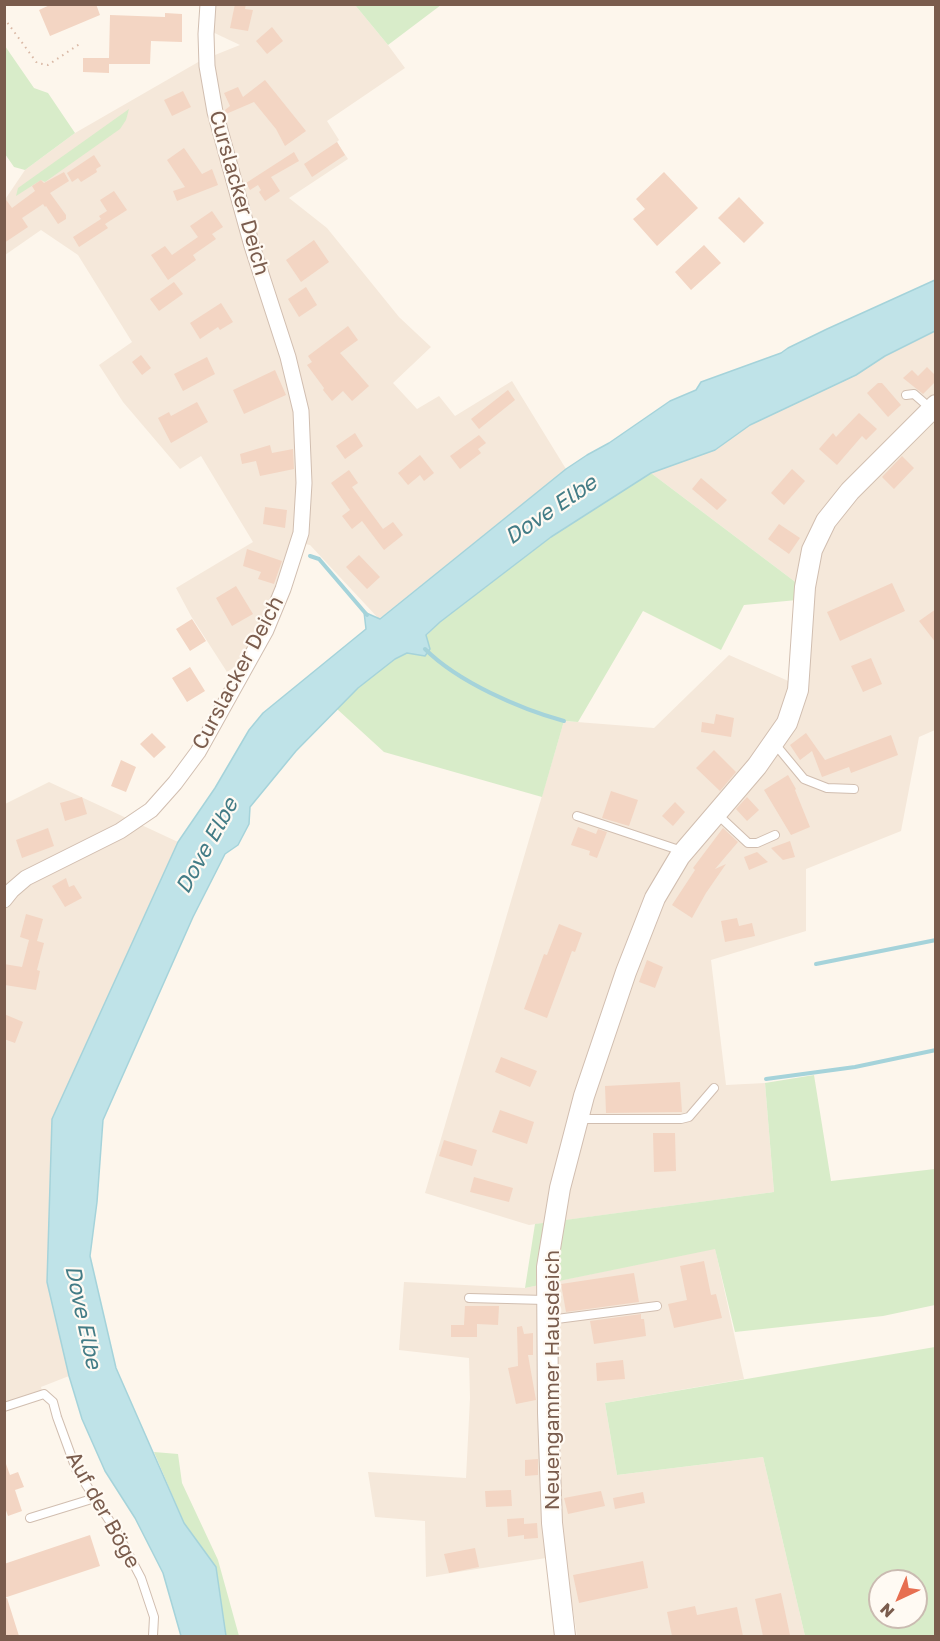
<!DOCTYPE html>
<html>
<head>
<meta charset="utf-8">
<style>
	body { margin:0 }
	#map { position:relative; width:940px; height:1641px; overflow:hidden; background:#fdf6ec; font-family:"Golos Text",sans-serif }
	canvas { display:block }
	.frame { position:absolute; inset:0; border:6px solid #7a5c4d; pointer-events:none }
	.north { position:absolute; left:868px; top:1569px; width:60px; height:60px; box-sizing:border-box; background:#fffaf3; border:2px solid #cabbb1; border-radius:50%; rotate:224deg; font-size:16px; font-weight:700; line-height:24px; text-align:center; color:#7a5c4d }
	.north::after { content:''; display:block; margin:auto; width:21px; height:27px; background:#e76f51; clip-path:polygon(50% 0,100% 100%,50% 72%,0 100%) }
</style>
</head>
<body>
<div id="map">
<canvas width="940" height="1641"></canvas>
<div class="frame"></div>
<div class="north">N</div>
</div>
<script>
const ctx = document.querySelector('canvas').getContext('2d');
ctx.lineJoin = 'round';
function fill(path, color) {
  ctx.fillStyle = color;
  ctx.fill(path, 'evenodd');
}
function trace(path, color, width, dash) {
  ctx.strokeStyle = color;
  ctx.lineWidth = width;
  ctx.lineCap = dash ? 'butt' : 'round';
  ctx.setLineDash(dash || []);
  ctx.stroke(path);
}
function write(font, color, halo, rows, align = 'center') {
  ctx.font = font + ' "Golos Text",sans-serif';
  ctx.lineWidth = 4.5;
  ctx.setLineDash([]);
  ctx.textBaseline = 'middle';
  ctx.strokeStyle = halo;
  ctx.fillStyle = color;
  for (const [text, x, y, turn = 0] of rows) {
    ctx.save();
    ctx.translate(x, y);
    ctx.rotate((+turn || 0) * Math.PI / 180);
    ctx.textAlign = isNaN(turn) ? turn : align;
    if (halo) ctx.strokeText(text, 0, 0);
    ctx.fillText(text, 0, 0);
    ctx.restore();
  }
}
const residential = new Path2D(`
	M208,5H355L388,45L405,68L327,121L339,140L337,142L348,159L289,198L327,228L399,317L431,347L393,383L417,409L439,396L455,416L512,381L566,469L379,619L310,545L291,541L277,591L260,628L239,664L227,672L191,616L176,588L253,542L201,456L180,469L123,402L99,365L132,342L78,255L41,230L5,255L4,201L25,170L75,133L200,61L240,45L206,29Z
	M935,331V730L919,737L901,831L806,869V931L711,960L726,1085L765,1083L774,1192L529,1225L425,1193L564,721L654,728L729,655L793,683L798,584L651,473L715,450L750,425L856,375L885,356Z
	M49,782L178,842L52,1119L47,1282L69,1376L41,1387L44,1397L5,1410V804Z
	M715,1248L744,1379L605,1403L617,1475L763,1457L805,1636H577L564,1552L546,1558L426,1577L425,1521L375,1517L368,1472L466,1478L470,1398L469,1358L399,1350L404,1282L525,1288Z`);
const green = new Path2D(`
	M355,5H441L388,45Z
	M5,46L34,88L48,93L75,133L25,170L14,167L5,154Z
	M129,109L126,120L120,129L45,182L41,180L16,196L18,188Z
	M651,473L798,584L797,600L744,605L721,650L643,611L578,722L564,721L542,797L384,752L337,709C355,691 382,662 407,653C414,651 422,650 430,649L426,636L440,622L551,537Z
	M814,1075L831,1181L935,1169V1305L883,1316L735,1332L715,1249L525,1288L535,1224L774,1192L765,1083Z
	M935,1347V1636H805L763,1457L617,1475L605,1403ZM880,1581H916V1617H880Z
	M154,1452L178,1454L182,1483L218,1560L239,1636H226L216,1567L184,1523Z`);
const water = new Path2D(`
	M935,280V331L885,356L856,375L750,425L715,450L651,473L551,537L440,622L426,635L430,649L425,656L407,653L395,659L358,688L296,751L250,807L249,824L238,845L225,854L193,917L103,1120L97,1202L90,1256L116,1368L184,1523L216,1567L226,1636H181L163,1573L135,1518L105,1471L82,1419L69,1376L47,1282L52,1119L178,842L215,788L249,730L263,713L366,629L364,612L380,619L566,469L587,455L609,443L670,401L696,390L701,382L781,353L788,348L827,329Z`);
const stream = new Path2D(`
	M310,556L319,559L367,615
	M425,649C458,682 520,709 564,721
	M816,964L936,940
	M766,1079L855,1067L936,1050`);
const building = new Path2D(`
	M52,4H96L100,15L50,36L39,10Z
	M235,4H246L245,9L253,10L248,31L230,28Z
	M165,13L182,14V42L151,41L150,64H109V73L83,72V58H109L110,15L165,17Z
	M272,27L283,41L267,54L256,41Z
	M265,80L306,131L285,146L276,129L254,102L226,114L225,110L230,106L224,93L238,87L243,97Z
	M183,91L191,107L172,116L164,100Z
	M337,142L345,155L312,177L304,164Z
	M184,148L202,174L212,169L218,185L177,201L173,191L185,187L167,160Z
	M294,152L299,161L271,177L280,191L265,201L259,192L261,190L258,185L250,190L246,183Z
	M94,155L101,166L96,169L97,172L81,182L78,178L72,182L67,173Z
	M64,172L69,181L50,193L66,215V219L58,224L46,206L45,207L43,204L22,218L28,227L4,243V197L12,208L35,191L32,186L41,180L44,183Z
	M664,172L698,208L657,246L633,219L645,209L636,199Z
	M114,191L127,210L105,224L108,228L79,247L73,237L101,219L99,216L107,211L100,200Z
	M739,197L764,223L744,243L718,218Z
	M212,211L223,227L212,234L216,239L193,255L196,260L168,280L151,255L165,246L172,255L198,237L190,226Z
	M314,240L329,262L301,282L286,260Z
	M704,245L721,263L691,290L675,272Z
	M174,282L183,294L159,311L150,299Z
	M306,287L317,305L299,317L288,299Z
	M221,303L233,322L220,330L218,327L200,339L190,323Z
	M348,326L358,340L340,353L369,386L352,401L343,391L332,401L323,390L324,388L307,365L312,362L308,356Z
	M141,355L151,368L142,375L132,362Z
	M207,357L215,374L183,391L174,374Z
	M927,367L936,376V381L923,394L903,378L912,370L918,376Z
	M275,370L286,395L244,414L233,390Z
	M878,383H882L901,405L888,417L867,393Z
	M508,390L515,400L479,429L471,419Z
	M197,402L208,422L171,443L158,418L169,412L171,416Z
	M859,413L877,429L866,440L862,436L837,465L819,449L833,433L836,437Z
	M355,433L363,446L345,459L336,446Z
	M479,435L486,443L478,449L481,453L460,469L450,456Z
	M270,445L272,453L293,449L294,469L260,476L256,461L242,464L240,454Z
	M420,455L434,473L424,481L420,475L408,485L398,473Z
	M902,456L914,468L894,489L882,477Z
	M792,469L805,481L784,505L771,493Z
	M349,470L358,483L352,487L383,529L393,522L403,535L384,550L362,521L352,529L342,516L350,510L331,483Z
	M701,478L727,500L717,510L692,489Z
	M265,507L287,510L285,528L263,524Z
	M779,524L800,538L789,554L768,539Z
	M247,549L282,561L274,584L258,579L261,572L243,566Z
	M359,555L380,577L367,589L346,567Z
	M892,583L905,611L840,641L827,612Z
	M236,586L253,614L232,626L216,598Z
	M936,609V643L919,621Z
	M192,619L206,641L190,651L176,629Z
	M871,658L882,684L863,692L851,666Z
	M190,667L205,691L187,702L172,678Z
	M716,714L734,718L731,737L701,732L702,722L714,724Z
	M152,733L166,747L154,758L140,744Z
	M806,733L825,760L891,735L898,755L851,773L849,767L822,777L812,751L800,760L790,745Z
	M714,750L736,772L720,791L696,768Z
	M121,760L136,767L126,792L111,786Z
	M788,775L796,789L795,790L810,827L791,835L764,790Z
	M611,791L638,800L629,826L602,818Z
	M82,797L87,814L65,821L60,803Z
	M747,797L759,810L747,821L736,809Z
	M675,802L685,812L673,826L662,816Z
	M578,827L596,834L598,829L607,832L597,858L589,855L590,851L571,845Z
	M48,828L54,846L22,858L16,840Z
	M723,828L738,842L715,869L726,864L706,893L692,918L672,905L695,870L693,868Z
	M790,841L795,857L783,860L771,848Z
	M757,852L768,862L749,870L744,857Z
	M66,878L69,887L74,885L82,898L65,907L52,886Z
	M26,914L43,919L37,941L44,943L37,970L40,971L36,990L5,985L4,980V964L22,967L29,940L20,937Z
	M737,918L739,926L752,923L755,936L725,942L721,921Z
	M559,924L582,933L575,952L572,951L547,1018L524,1009L544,954L547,955Z
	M647,960L663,967L655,988L639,982Z
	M4,1014L23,1022L15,1043L4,1039Z
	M501,1057L537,1071L530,1087L495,1072Z
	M680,1082L682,1112L606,1113L605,1086Z
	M500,1110L534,1122L527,1144L492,1132Z
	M653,1133H675L676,1171L654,1172Z
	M444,1140L477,1150L472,1166L439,1156Z
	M474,1177L513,1188L509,1202L470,1192Z
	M704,1261L711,1295L716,1294L722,1318L674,1328L668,1304L687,1300L680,1266Z
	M634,1273L639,1302L566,1312L561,1284Z
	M465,1306H499L498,1325L477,1324V1337H451V1325H464Z
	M641,1314V1319H644L646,1336L594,1344L590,1321Z
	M522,1326L524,1334L533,1333V1355H528L536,1400L516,1404L508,1368L518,1366L517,1327Z
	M623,1360L625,1379L597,1381L596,1363Z
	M538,1459V1475L525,1476V1460Z
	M6,1464L10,1475L18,1472L24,1487L15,1490L22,1511L8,1516L4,1505Z
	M511,1490L512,1506L486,1507L485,1491Z
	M601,1491L605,1506L568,1514L564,1498Z
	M643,1492L645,1503L615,1509L613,1498Z
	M524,1518V1524L537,1523L538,1538L524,1539V1535L508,1537L507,1519Z
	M90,1535L100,1566L4,1598V1564Z
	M475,1548L479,1567L449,1573L444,1554Z
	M643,1561L648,1588L579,1603L573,1575Z
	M781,1593L790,1635L763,1636L755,1599Z
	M7,1598L19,1636H4V1599Z
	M695,1606L697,1615L737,1607L743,1636H672L667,1612Z`);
const path = new Path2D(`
	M4,18L37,63L48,65L81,43`);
const service = new Path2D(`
	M906,395L914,394L930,408
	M775,744L804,779L827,788L854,789
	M717,814L748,843H757L775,835
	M577,816L682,851
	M579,1119H681L689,1117L714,1088
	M469,1298L545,1300
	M549,1320L657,1306
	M4,1407L44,1394L53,1402L57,1417L76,1469L118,1534L141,1578L154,1617L153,1636
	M30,1518L95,1498`);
const minor = new Path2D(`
	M4,900L12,890L26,878L120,831L151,810L175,783L198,752L266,630L283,589L301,533L304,483L301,411L288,357L252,246L215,112L207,66L206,34L208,4`);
const tertiary = new Path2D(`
	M565,1636L552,1523L548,1413L547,1267L560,1188L584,1096L626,972L655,898L680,856L757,766L787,723L798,690L805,587L812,550L826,521L850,491L936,405`);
const streetNames = [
	["Curslacker Deich",239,193,74],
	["Curslacker Deich",238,673,-62],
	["Neuengammer Hausdeich",552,1380,-90],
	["Auf der Böge",103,1510,61]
];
const waterNames = [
	["Dove Elbe",551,510,-34],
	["Dove Elbe",207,846,-61],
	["Dove Elbe",83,1317,78]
];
fill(residential, '#f5e8da');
fill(green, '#d8ecc9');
fill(water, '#bfe3e8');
trace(water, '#a5d3da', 1.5);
trace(stream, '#a5d3da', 4);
fill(building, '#f3d5c3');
trace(service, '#d1beb0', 10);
trace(minor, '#d1beb0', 17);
trace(tertiary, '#d1beb0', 22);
trace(path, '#d9b8a5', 2, [1.5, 4.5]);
trace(service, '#fff', 8);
trace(minor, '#fff', 15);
trace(tertiary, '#fff', 20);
write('21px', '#7a5c4d', '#fffaf3', streetNames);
write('italic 22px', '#437c86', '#fffaf3', waterNames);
</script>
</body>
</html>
